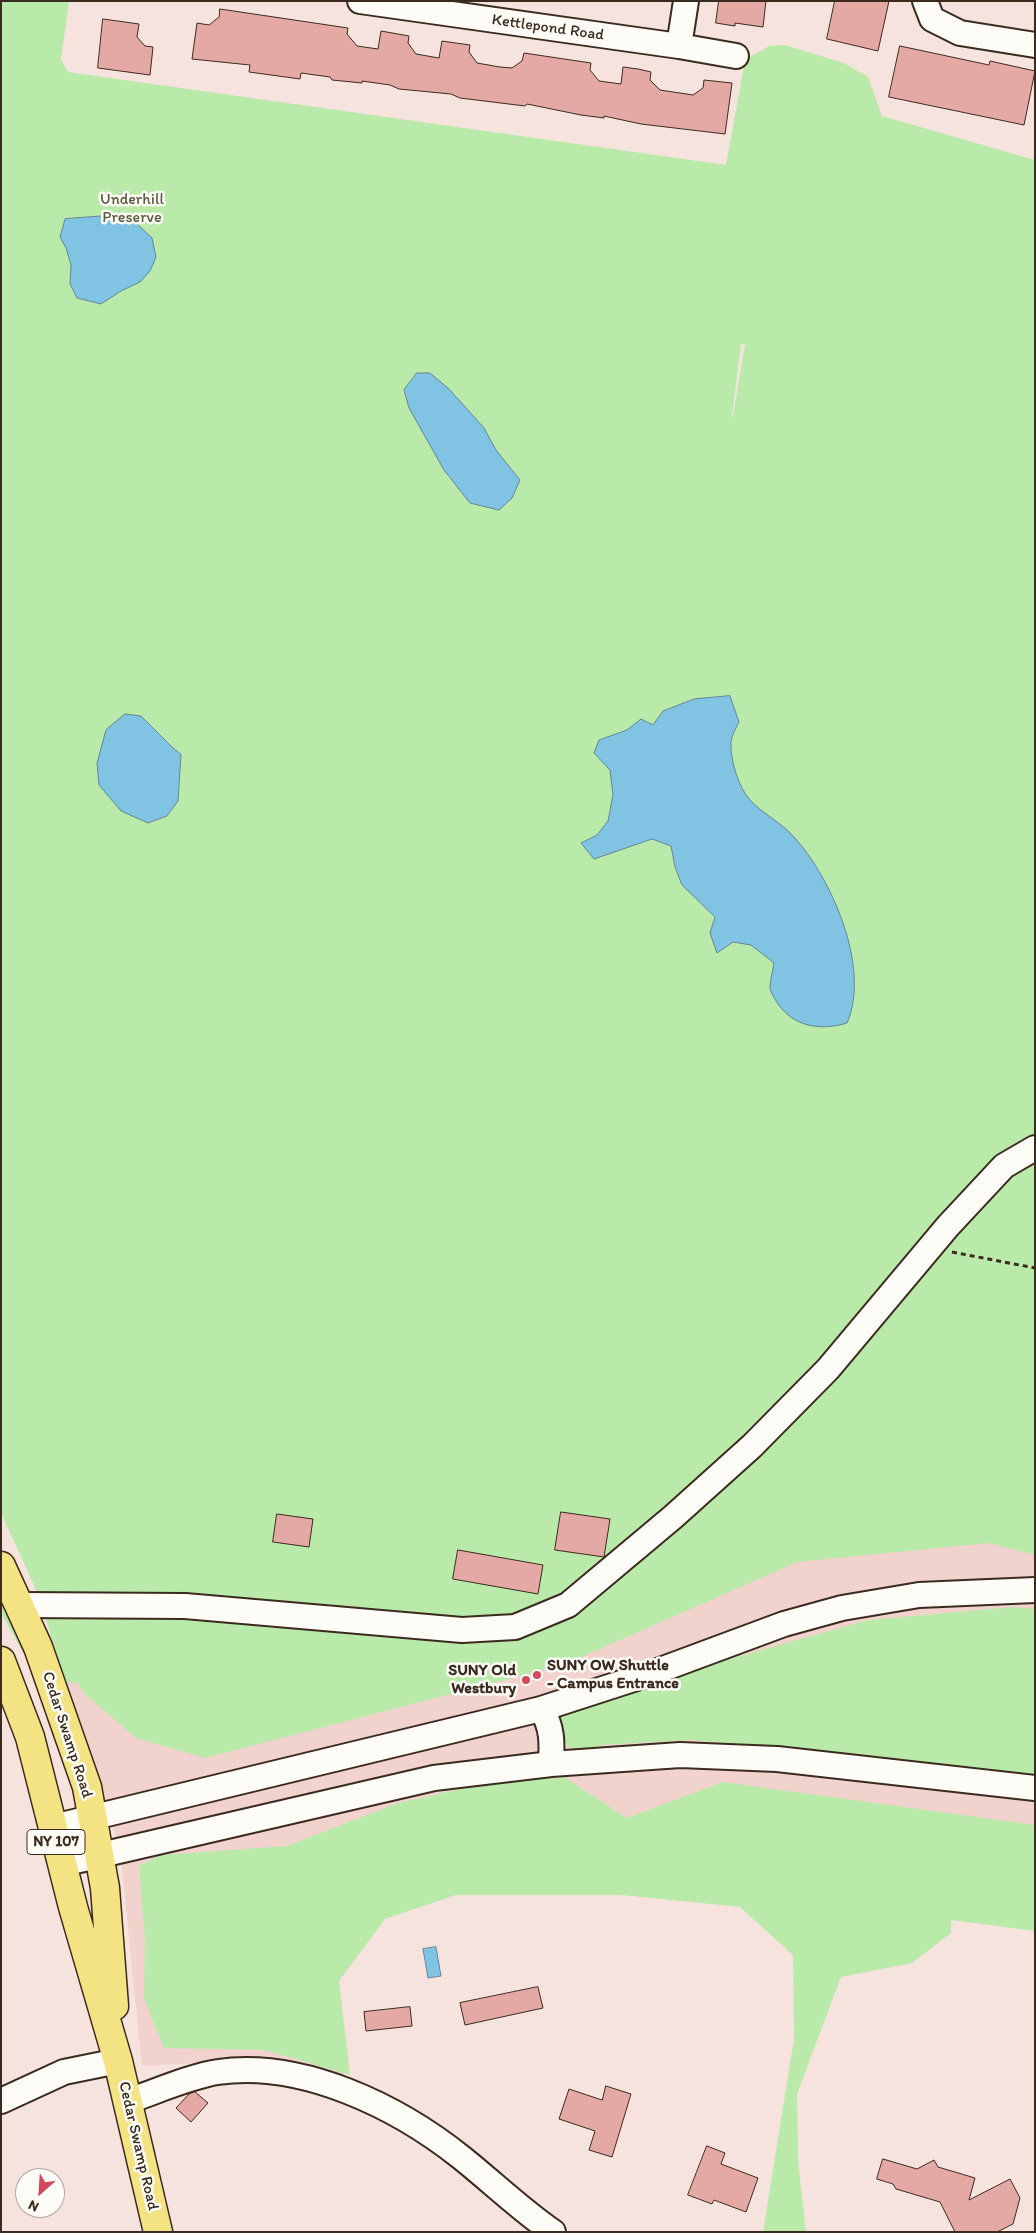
<!DOCTYPE html>
<html>
<head>
<meta charset="utf-8">
<style>
	body { margin:0 }
	#map { position:relative; width:1036px; height:2233px; overflow:hidden; background:#f6e3de; font-family:Itim,sans-serif }
	canvas { display:block }
	.frame { position:absolute; inset:0; border:2px solid #3b2a1e; pointer-events:none }
	.north { position:absolute; left:15px; top:2168px; width:50px; height:50px; box-sizing:border-box; background:#fdfcf7; border:1px solid #afa8a0; border-radius:50%; rotate:206deg; font-size:14px; font-weight:700; line-height:20px; text-align:center; color:#3b2a1e }
	.north::after { content:''; display:block; margin:auto; width:18px; height:22px; background:#d1495b; clip-path:polygon(50% 0,100% 100%,50% 72%,0 100%) }
</style>
</head>
<body>
<div id="map">
<canvas width="1036" height="2233"></canvas>
<div class="frame"></div>
<div class="north">N</div>
</div>
<script>
const ctx = document.querySelector('canvas').getContext('2d');
ctx.lineJoin = 'round';
function fill(path, color) {
  ctx.fillStyle = color;
  ctx.fill(path, 'evenodd');
}
function trace(path, color, width, dash) {
  ctx.strokeStyle = color;
  ctx.lineWidth = width;
  ctx.lineCap = dash ? 'butt' : 'round';
  ctx.setLineDash(dash || []);
  ctx.stroke(path);
}
function write(font, color, halo, rows, align = 'center') {
  ctx.font = font + ' Itim,sans-serif';
  ctx.lineWidth = 5;
  ctx.setLineDash([]);
  ctx.textBaseline = 'middle';
  ctx.strokeStyle = halo;
  ctx.fillStyle = color;
  for (const [text, x, y, turn = 0] of rows) {
    ctx.save();
    ctx.translate(x, y);
    ctx.rotate((+turn || 0) * Math.PI / 180);
    ctx.textAlign = isNaN(turn) ? turn : align;
    if (halo) ctx.strokeText(text, 0, 0);
    ctx.fillText(text, 0, 0);
    ctx.restore();
  }
}
const built = new Path2D(`
	M1035,1493V1919L436,1847L331,1987L345,2078L318,2070L238,2061L142,2066L120,1849L66,1682L200,1689L716,1515Z`);
const green = new Path2D(`
	M1,1H69L61,59L68,72L726,165L745,60L769,46L785,45L844,63L868,77L882,116L1035,160V1555L989,1543L797,1562L566,1664L205,1758L136,1738L84,1693L78,1683L66,1682L37,1592L1,1513ZM741,344H745L733,417H732ZM173,748L181,753L178,801L167,816L148,822Z
	M1,1583L29,1660L26,1658L1,1613Z
	M1013,1607L1035,1609V1775L856,1754L690,1740L602,1745L585,1752L568,1747L559,1728L560,1712L574,1703L868,1620Z
	M564,1777L627,1818L723,1782L1035,1825V1931L951,1920V1933L912,1963L841,1977L797,2094L798,2161L806,2232H763L794,2039L793,1955L740,1907L622,1895H456L385,1919L339,1981L350,2075L265,2050L164,2048L144,1998L145,1941L139,1866L161,1855L287,1846L398,1803L493,1782Z`);
const water = new Path2D(`
	M102,216L136,223L152,238L156,257L150,271L140,282L121,291L101,304L77,298L70,284L71,265L66,248L60,237L65,219Z
	M417,373H430L449,389L484,428L496,450L520,480L512,498L499,510L470,503L444,470L409,408L404,390Z
	M730,696L739,722C736,728 731,737 731,743C730,760 739,788 750,800C763,814 782,823 794,837C832,879 871,968 847,1023C821,1031 794,1027 778,1004C775,999 770,992 770,987C770,979 773,971 774,963L751,945L733,942L717,953L710,933L715,917L682,885L675,867L671,846L652,839L594,859L581,843L597,835L608,821L613,795L610,770L594,753L599,740L627,730L641,719L653,725L663,711L694,699Z
	M125,714L141,716L173,748L181,754L178,801L167,816L148,823L121,811L99,785L97,763L106,730Z
	M436,1947L441,1976L428,1978L423,1949Z`);
const building = new Path2D(`
	M719,1H766L763,27L735,23V26L716,23Z
	M835,1H889L878,51L827,39Z
	M220,9L348,28L347,34L357,46L378,49L381,31L409,36L408,43L416,54L439,58L442,41L470,45L469,52L477,63L500,67L512,68L522,61L524,53L591,63L590,70L599,81L621,84L623,67L638,69L651,72L650,80L660,90L693,95L703,88L704,80L732,83L725,134L641,124L604,116V118L581,115L527,104L525,106L460,98L451,94L399,89L390,85L362,81V83L332,80L330,77L301,73L300,79L271,75L249,72L250,65L192,59L197,23L209,25L219,17Z
	M103,19L139,24L137,37L145,46L153,47L150,75L98,68Z
	M900,46L989,65L990,61L1035,71L1024,125L889,97Z
	M561,1512L610,1519L604,1557L555,1550Z
	M277,1514L313,1519L309,1547L273,1542Z
	M458,1550L543,1565L538,1594L453,1579Z
	M538,1987L543,2008L465,2025L460,2003Z
	M410,2007L412,2026L366,2031L364,2012Z
	M606,2086L631,2094L612,2157L589,2150L595,2131L559,2119L569,2089L602,2100Z
	M195,2092L208,2103L191,2122L176,2108L189,2094Z
	M707,2146L725,2153L721,2164L758,2178L746,2212L714,2200L712,2204L688,2195Z
	M883,2159L917,2169L934,2160L938,2167L975,2178L969,2200L1010,2179L1020,2198L1013,2224L997,2232H955L940,2202L896,2189L893,2184L877,2179Z`);
const path = new Path2D(`
	M952,1252L1035,1268`);
const minor = new Path2D(`
	M360,1L679,46L736,56
	M925,1L932,19L960,33L1035,45
	M679,46L686,1
	M19,1605L185,1606L462,1630L515,1627L568,1605L673,1517L752,1446L828,1369L948,1226L1004,1166L1035,1148
	M541,1709C553,1727 552,1744 551,1764
	M53,1827L541,1709L652,1673L784,1624L842,1608L919,1595L1035,1590
	M62,1864L434,1778L551,1764L680,1755L777,1759L1035,1788
	M1,2101L64,2072L118,2061
	M128,2101C155,2092 191,2076 218,2072C302,2060 397,2106 462,2158C492,2182 521,2210 553,2232`);
const major = new Path2D(`
	M1,1566L38,1647L87,1787L105,1888L114,2006
	M1,1661L30,1737L73,1907L118,2061L158,2232`);
const markers = [
	[537,1675,5,"#d1495b"],
	[526,1680,5,"#d1495b"]
];
const shields = [
	[56,1842,58]
];
const shieldNames = [
	["NY 107",56,1842]
];
const streetNames = [
	["Kettlepond Road",548,28,8],
	["Cedar Swamp Road",67,1735,72],
	["Cedar Swamp Road",138,2146,77]
];
const parkNames = [
	["Underhill",132,200],
	["Preserve",132,218]
];
const poiNames = [
	["SUNY OW Shuttle",547,1666],
	["- Campus Entrance",547,1684],
	["SUNY Old",516,1671,"right"],
	["Westbury",516,1689,"right"]
];
fill(built, '#f1d2cd');
fill(green, '#b9eaaa');
fill(water, '#81c3e2');
trace(water, '#658694', 1);
fill(building, '#e4a9a5');
trace(building, '#3b2a1e', 1);
trace(minor, '#3b2a1e', 28);
trace(major, '#3b2a1e', 31);
trace(path, '#3b2a1e', 3, [5, 4]);
trace(minor, '#fdfcf7', 24);
trace(major, '#f4e382', 28);
for (const [x, y, r, color] of markers) {
  const dot = new Path2D();
  dot.arc(x, y, r, 0, 2 * Math.PI);
  ctx.fillStyle = color;
  ctx.fill(dot);
  trace(dot, '#fdfcf7', 2);
}
for (const [x, y, w] of shields) {
  const box = new Path2D();
  box.roundRect(x - w / 2, y - 12.5, w, 25, 4);
  ctx.fillStyle = '#fdfcf7';
  ctx.fill(box);
  trace(box, '#3b2a1e', 1);
}
write('bold 15px', '#3b2a1e', null, shieldNames);
write('16px', '#3b2a1e', '#fdfcf7', streetNames);
write('16px', '#5a5a41', '#fdfcf7', parkNames);
write('bold 16px', '#3b2a1e', '#fdfcf7', poiNames, 'left');
</script>
</body>
</html>
